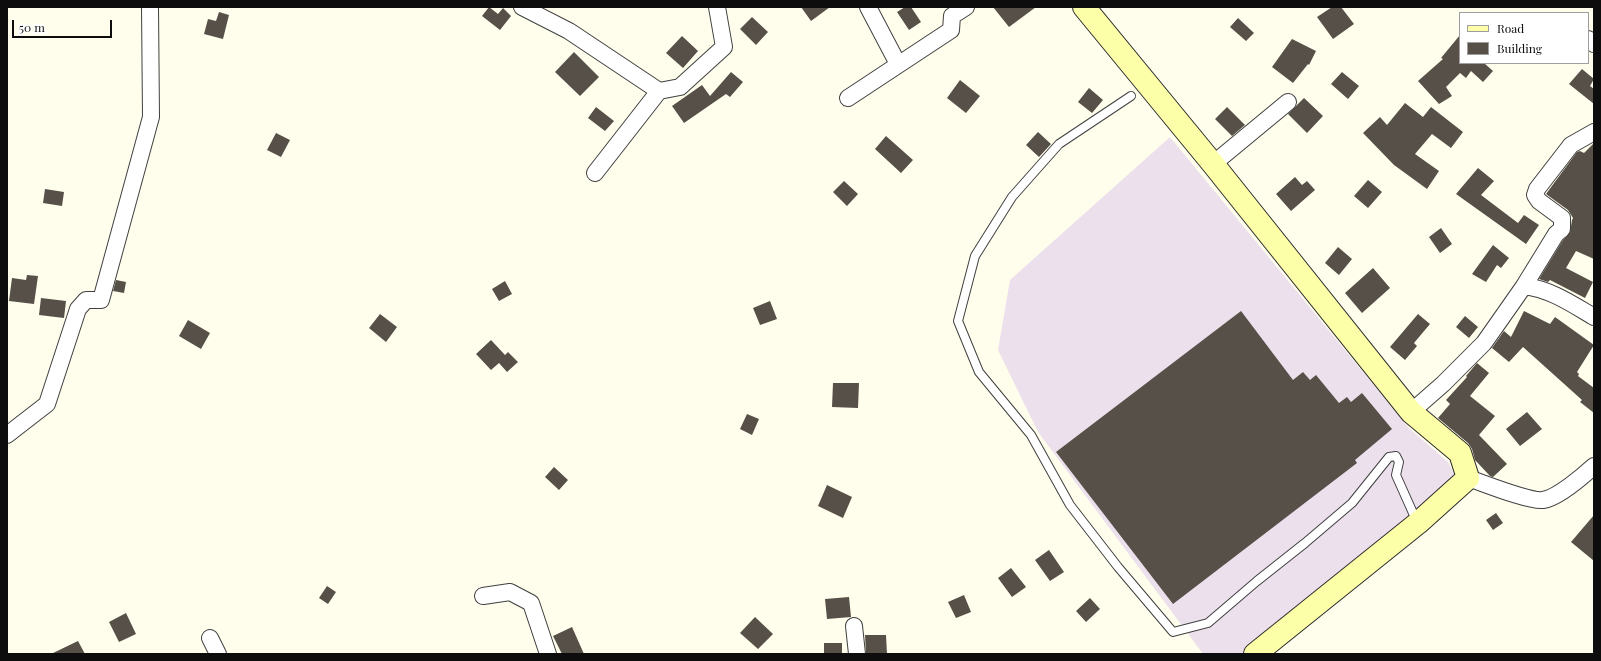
<!DOCTYPE html>
<html>
<head>
<meta charset="utf-8">
<style>
	body { margin:0 }
	#map { position:relative; width:1601px; height:661px; overflow:hidden; background:#fffeec; font-family:"Playfair Display",serif }
	canvas { display:block }
	.frame { position:absolute; inset:0; border:8px solid #0d0d0d; pointer-events:none }
	.legend { position:absolute; left:1459px; top:12px; width:130px; height:52px; box-sizing:border-box; background:#fff; border:1px solid #9e9e9e; margin:0; padding:5px 7px; list-style:none; font-size:12px; color:#0d0d0d }
	.legend li { display:flex; align-items:center; gap:8px; height:20px }
	.legend b { width:20px; border:1px solid #9e9e9e }
	.scale { position:absolute; left:12px; top:20px; width:100px; height:18px; box-sizing:border-box; border:2px solid #0d0d0d; border-top:0; padding-left:5px; font-size:12px; line-height:14px; white-space:nowrap; color:#0d0d0d; -webkit-text-stroke:3px #fff; paint-order:stroke }
</style>
</head>
<body>
<div id="map">
<canvas width="1601" height="661"></canvas>
<div class="frame"></div>
<ul class="legend">
<li><b style="height:5px;background:#fcffa7"></b>Road</li>
<li><b style="height:11px;background:#565048"></b>Building</li>
</ul>
<div class="scale">50 m</div>
</div>
<script>
const ctx = document.querySelector('canvas').getContext('2d');
ctx.lineJoin = 'round';
function fill(path, color) {
  ctx.fillStyle = color;
  ctx.fill(path, 'evenodd');
}
function trace(path, color, width, dash) {
  ctx.strokeStyle = color;
  ctx.lineWidth = width;
  ctx.lineCap = dash ? 'butt' : 'round';
  ctx.setLineDash(dash || []);
  ctx.stroke(path);
}
const industrial = new Path2D(`
	M1170,137L1409,428L1448,462L1456,478L1247,654H1203L1038,432L998,350L1010,280Z`);
const building = new Path2D(`
	M489,7L498,14L503,8L511,16L500,30L482,16Z
	M801,7H830L811,21Z
	M905,7H911L921,22L909,30L897,12Z
	M993,7H1036L1009,27Z
	M1332,7H1341L1354,24L1333,39L1317,17Z
	M219,12L229,15L223,39L204,34L208,19L216,21Z
	M752,17L768,32L756,45L740,29Z
	M1238,18L1254,33L1246,41L1230,27Z
	M1460,35V63H1484L1493,71L1483,82L1471,71L1466,78L1460,73L1446,87L1452,96L1439,104L1418,81L1443,59L1441,58Z
	M682,36L698,51L683,68L666,53Z
	M1292,39L1316,51L1309,65L1308,64L1293,83L1272,67Z
	M574,52L599,77L580,96L555,72Z
	M1582,69L1594,79L1590,86L1594,89V104L1569,84Z
	M731,72L743,82L730,97L726,94L684,123L672,106L702,85L710,96Z
	M1342,72L1359,86L1348,99L1331,84Z
	M960,80L980,96L966,113L947,98Z
	M1089,88L1103,100L1092,113L1078,102Z
	M1304,98L1323,116L1307,133L1288,114Z
	M1405,103L1423,117L1431,107L1463,132L1451,148L1432,134L1415,154L1439,171L1427,189L1394,165L1363,133L1380,117L1387,125Z
	M596,107L614,121L605,131L588,118Z
	M1227,107L1245,125L1232,136L1215,119Z
	M1038,132L1051,144L1039,157L1026,145Z
	M276,133L290,140L281,157L267,150Z
	M886,136L913,160L901,173L875,149Z
	M1594,143V259L1576,251L1566,268L1593,282L1585,298L1550,280L1548,282L1539,279L1563,240L1570,233L1572,220L1573,218L1568,210L1546,194L1577,152L1580,151L1584,153Z
	M1478,168L1494,181L1481,195L1518,223L1524,215L1539,225L1526,244L1456,194Z
	M1295,177L1302,185L1307,181L1315,190L1291,211L1276,194Z
	M1368,180L1382,192L1368,208L1354,196Z
	M844,181L858,194L847,206L833,192Z
	M45,189L64,192L62,206L43,203Z
	M1441,228L1452,244L1440,253L1429,237Z
	M1493,245L1509,258L1501,268L1497,265L1486,282L1472,274Z
	M1338,247L1352,259L1339,275L1325,263Z
	M1373,268L1390,288L1362,313L1345,293Z
	M27,275L38,276L34,304L9,301L12,278L26,280Z
	M116,280L126,282L124,293L113,291Z
	M505,281L512,294L499,301L492,289Z
	M41,298L66,301L64,318L39,315Z
	M770,301L777,319L760,325L753,308Z
	M1241,311L1293,380L1303,372L1310,380L1316,375L1339,403L1347,397L1351,402L1362,393L1392,429L1355,460L1357,463L1173,604L1056,452Z
	M1524,311L1550,324L1555,317L1594,345L1577,372L1579,374L1578,376L1594,388V413L1580,402L1582,400L1523,347L1509,362L1492,348L1504,331L1511,337Z
	M380,314L397,327L386,342L369,328Z
	M1418,314L1430,324L1414,343L1417,346L1405,360L1390,347Z
	M1465,316L1478,327L1469,338L1456,327Z
	M188,320L210,333L201,349L179,336Z
	M491,340L505,355L508,352L518,362L507,372L499,363L491,370L476,354Z
	M1477,363L1489,373L1470,396L1495,416L1479,435L1507,464L1493,477L1490,476L1475,460L1472,449L1468,443L1438,418L1450,404L1446,400L1467,377L1466,376Z
	M833,383H859L858,408L832,407Z
	M1527,412L1542,429L1520,446L1506,429Z
	M747,414L759,419L752,435L740,429Z
	M554,467L568,480L559,490L545,477Z
	M827,485L852,497L843,518L818,506Z
	M1496,513L1503,523L1493,530L1486,520Z
	M1594,515V561L1571,542Z
	M1049,550L1064,572L1050,581L1035,560Z
	M1011,568L1026,587L1012,597L998,578Z
	M327,586L336,592L328,604L319,598Z
	M964,595L971,612L956,618L948,602Z
	M849,597L851,617L827,619L825,599Z
	M1090,598L1100,609L1086,622L1076,611Z
	M126,613L136,634L119,642L109,622Z
	M755,617L773,634L758,649L740,633Z
	M572,627L584,654H562L553,636Z
	M865,635H886L887,654H866Z
	M78,641L85,654H51Z
	M824,643H842V654H824Z`);
const lane = new Path2D(`
	M1131,96L1059,144L1012,197L975,256L958,321L979,372L1031,435L1070,505L1118,567L1173,632L1208,623L1257,581L1305,543L1352,503L1389,457L1396,456L1399,462L1396,475L1417,522`);
const street = new Path2D(`
	M522,7L569,31L659,91L680,87L724,47L717,7
	M868,7L898,64
	M1588,39L1594,44
	M848,98L951,30L952,16L966,7
	M1213,164L1288,102
	M595,173L659,91
	M1524,286L1556,234L1562,229V218L1539,201L1535,195L1537,189L1571,145L1594,132
	M1411,412L1443,384L1484,343L1524,286C1550,289 1572,304 1594,317
	M7,435L47,404L78,309L86,300H101L151,117L150,7
	M1468,478C1483,483 1530,502 1543,500C1557,498 1583,476 1594,466
	M483,596L510,592L531,603L548,654
	M854,626L857,654
	M210,638L218,654`);
const secondary = new Path2D(`
	M1084,7L1213,164L1411,412L1460,453L1468,478L1418,523L1255,654`);
fill(industrial, '#ece0ec');
fill(building, '#565048');
trace(lane, '#404040', 10);
trace(street, '#404040', 18);
trace(secondary, '#2f2f2f', 24);
trace(lane, '#fff', 8);
trace(street, '#fff', 16);
trace(secondary, '#fcffa7', 22);
</script>
</body>
</html>
